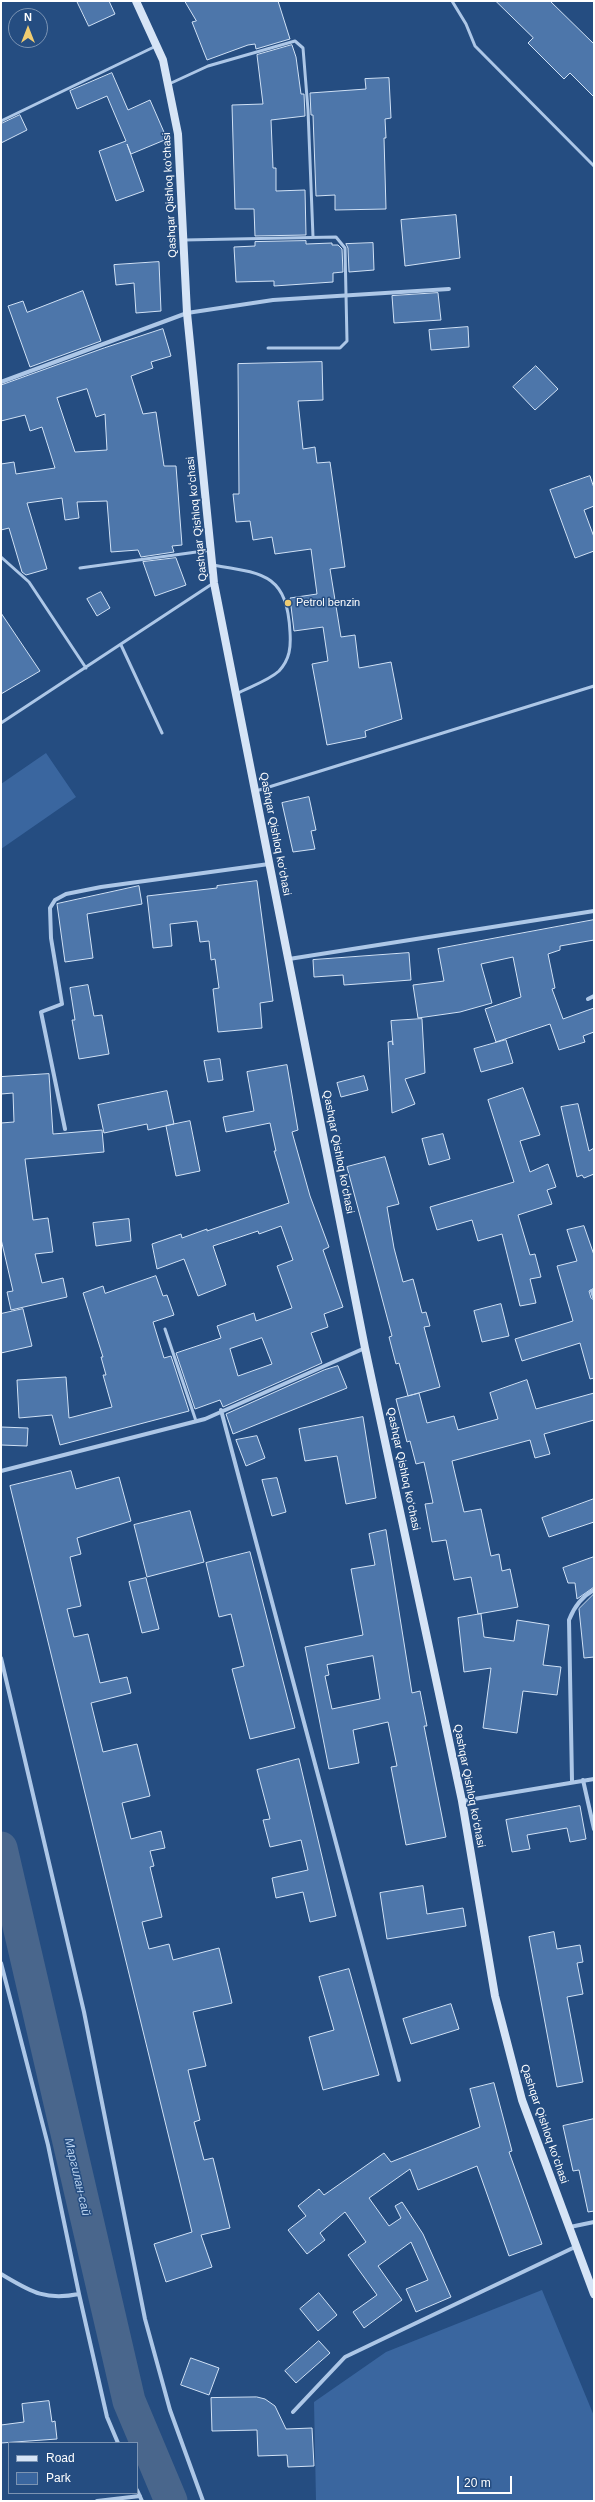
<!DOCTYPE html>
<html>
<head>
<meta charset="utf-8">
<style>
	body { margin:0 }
	#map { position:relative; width:595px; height:2502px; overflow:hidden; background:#254d81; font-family:Arial,sans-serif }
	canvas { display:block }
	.frame { position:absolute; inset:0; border:2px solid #fff; pointer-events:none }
	.legend { position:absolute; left:8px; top:2442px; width:130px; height:52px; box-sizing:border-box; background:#254d81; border:1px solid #7c94b3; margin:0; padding:5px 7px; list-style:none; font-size:12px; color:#fff }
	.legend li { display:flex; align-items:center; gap:8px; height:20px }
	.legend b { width:20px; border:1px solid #7c94b3 }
	.north { position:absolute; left:8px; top:8px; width:40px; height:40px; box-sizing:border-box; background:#254d81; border:1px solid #7c94b3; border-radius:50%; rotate:0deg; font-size:11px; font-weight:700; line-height:16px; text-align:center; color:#fff }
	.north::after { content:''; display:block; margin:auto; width:14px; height:18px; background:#f0cc71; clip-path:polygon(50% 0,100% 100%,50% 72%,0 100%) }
	.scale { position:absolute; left:457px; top:2476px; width:55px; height:18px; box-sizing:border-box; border:2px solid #fff; border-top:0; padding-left:5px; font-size:12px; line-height:14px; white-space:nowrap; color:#fff; -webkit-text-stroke:3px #254d81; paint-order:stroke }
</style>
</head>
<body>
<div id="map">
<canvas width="595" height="2502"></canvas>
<div class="frame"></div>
<ul class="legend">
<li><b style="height:5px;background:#d6e4f6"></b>Road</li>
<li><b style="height:11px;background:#3a669f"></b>Park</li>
</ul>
<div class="north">N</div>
<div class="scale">20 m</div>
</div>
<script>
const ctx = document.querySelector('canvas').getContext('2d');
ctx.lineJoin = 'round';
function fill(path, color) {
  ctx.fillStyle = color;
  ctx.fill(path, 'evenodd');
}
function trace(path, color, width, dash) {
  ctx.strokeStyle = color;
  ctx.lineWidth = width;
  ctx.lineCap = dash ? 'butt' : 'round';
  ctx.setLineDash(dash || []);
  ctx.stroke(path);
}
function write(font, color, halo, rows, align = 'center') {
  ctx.font = font + ' Arial,sans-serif';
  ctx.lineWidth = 3;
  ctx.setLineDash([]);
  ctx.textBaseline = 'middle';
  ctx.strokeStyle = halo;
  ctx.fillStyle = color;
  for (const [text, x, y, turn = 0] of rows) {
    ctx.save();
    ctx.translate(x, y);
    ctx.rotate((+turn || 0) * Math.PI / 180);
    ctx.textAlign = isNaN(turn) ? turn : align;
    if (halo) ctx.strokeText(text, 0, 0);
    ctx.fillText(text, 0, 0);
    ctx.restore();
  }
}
const green = new Path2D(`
	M46,753L76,797L1,849V784Z
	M542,2290L594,2416V2501H316L314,2402L386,2352Z`);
const river = new Path2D(`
	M1,1848L129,2401L171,2501`);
const building = new Path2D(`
	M77,1H109L115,14L89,26Z
	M185,1H278L290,39L256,49L255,44L248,45L207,60L192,22L196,21Z
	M496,1H550L594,44V97L570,73L564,79L528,43L533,38Z
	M292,45L296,57L301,94H304L305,116L271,120L273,168H276V191L305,190L306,235L255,236L254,209H235L232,105L263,104L257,55Z
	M112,73L128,110L150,100L167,139L131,154L127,144L144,191L116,201L99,151L126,141L115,115L107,96L77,109L70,91Z
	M389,78L391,118L385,119L386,138H384L386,209L335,210V195L316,196L313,115H311L310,93L366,89L365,79Z
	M20,115L27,130L1,143V124Z
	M456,215L460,258L405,266L401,220Z
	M306,241V244L332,243V245H338L342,249L343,272L333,273V282L274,286V281L236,282L234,247L255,246V242Z
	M373,243L374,270L349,272L348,248L346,244Z
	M159,262L161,311L136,313L134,283L116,285L114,265Z
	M83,291L101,341L30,367L8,306L23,301L27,312Z
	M438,293L441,320L394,323L392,296Z
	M468,327L469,347L431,350L429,330Z
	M163,329L171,356L151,362L153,368L131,376L143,414L156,412L164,466H176L182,545L172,546L174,552L141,557L138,550L111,552L107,501L77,502L79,518L65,520L62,498L27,503L47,569L26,575L22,572L9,528L1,530V464L14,462L16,474L55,468L42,427L30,431L25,415L1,421V385L104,348ZM87,389L96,417L105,414L107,450L75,452L57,398Z
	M322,362L323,400L298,401L303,449L315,447L317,463L330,462L345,567L330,569L341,637L355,635L359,668L391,662L402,719L365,731L366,737L327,745L312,664L328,661L323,627L294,631L290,598L317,594L311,549L275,554L272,537L253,540L250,521L236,522L233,494H239L238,364Z
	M536,366L558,389L535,410L513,387Z
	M590,476L594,488V506L584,510L594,537V551L575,558L550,490Z
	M176,558L186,585L155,596L143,562Z
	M101,592L110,608L97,616L87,599Z
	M1,613L40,671L1,694Z
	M309,797L316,830L311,831L315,849L293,852L282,803Z
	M257,881L273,1001L260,1003L262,1028L218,1032L213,989L219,988L215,959L211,960L209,941L200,942L197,921L170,924L172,946L153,948L147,896L217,888V886Z
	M139,886L142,904L87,914L93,958L65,962L57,904Z
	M594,920V940L560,946V950L548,954L555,988L552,989L563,1019L594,1008V1032L583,1036L585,1042L559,1050L550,1024L496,1042L485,1009L521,997L513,957L481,964L492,1003L460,1012L418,1018L413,985L444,981L438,949Z
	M409,953L411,980L344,985L343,975L314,977L313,960Z
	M88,985L94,1016L102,1015L109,1054L79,1059L72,1020H75L70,988Z
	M422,1019L425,1073L405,1079L415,1104L392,1113L388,1042L392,1041L393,1045L391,1021Z
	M506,1040L513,1063L481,1072L474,1049Z
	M220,1059L223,1080L208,1082L204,1061Z
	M287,1065L298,1130L292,1132L310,1196L329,1247L323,1250L343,1307L324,1314L328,1327L311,1333L322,1363L223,1407L220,1400L195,1409L176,1353L221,1338L217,1326L254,1313L256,1321L292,1308L277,1266L293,1260L281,1226L259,1234L258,1231L213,1246L226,1285L198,1296L184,1259L157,1269L152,1244L181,1234L182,1238L207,1229V1231L289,1203L274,1151H276L270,1123L226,1132L223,1117L254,1111L247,1072ZM262,1338L272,1364L238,1376L230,1349Z
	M49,1074L53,1134L102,1130L104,1152L25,1159L33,1220L48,1218L53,1252L35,1254L42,1283L63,1278L67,1297L11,1310L7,1292L13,1291L1,1239V1123L14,1122L13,1093L1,1094V1077Z
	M364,1076L368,1090L341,1097L337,1083Z
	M523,1088L540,1135L520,1141L530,1172L548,1164L556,1187L547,1190L552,1204L518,1215L530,1255L535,1254L541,1277L530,1279L536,1303L520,1306L502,1234L478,1241L472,1220L437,1230L430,1207L514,1182L488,1100Z
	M167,1091L174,1124L148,1130L147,1124L104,1133L98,1105Z
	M578,1104L589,1151L594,1148V1174L584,1178L582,1175L577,1177L561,1107Z
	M190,1121L200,1171L176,1176L166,1126Z
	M443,1134L450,1159L429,1165L422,1139Z
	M385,1157L399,1204L387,1207L394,1248L403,1282L413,1279L422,1313L426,1312L430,1326L424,1327L440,1387L408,1396L399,1363L396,1364L389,1337L392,1336L347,1167Z
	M129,1219L131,1241L96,1246L93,1223Z
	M584,1226L594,1255V1288L589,1291L591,1298L594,1300V1378L590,1379L580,1343L522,1361L515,1339L573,1321L557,1266L577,1261L567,1230Z
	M156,1276L163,1296L167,1295L174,1315L153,1322L164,1358L171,1356L189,1411L60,1445L52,1415L19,1418L17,1380L66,1377L69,1418L112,1407L103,1375H106L101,1357H103L83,1293L103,1286L105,1293Z
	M501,1304L509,1336L482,1342L474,1311Z
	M23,1309L32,1346L1,1353V1314Z
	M338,1366L347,1388L233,1434L226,1414L324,1370Z
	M527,1380L536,1409L594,1393V1420L544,1434L550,1454L535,1458L530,1440L452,1461L464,1512L481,1509L491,1556L499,1554L502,1571L510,1569L518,1607L478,1614L471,1577L454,1580L446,1540L432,1542L425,1504L433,1503L424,1462L416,1464L410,1441L407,1442L396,1399L419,1393L427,1423L454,1416L458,1430L498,1419L490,1393Z
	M363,1417L376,1498L346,1504L337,1456L305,1461L299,1429Z
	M1,1427L28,1428L27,1446L1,1445Z
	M257,1436L265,1458L246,1466L236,1440Z
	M71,1471L76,1489L119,1477L131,1521L77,1538L81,1554L70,1557L81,1606L67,1609L74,1637L88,1634L100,1683L127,1677L131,1693L91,1703L103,1752L137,1744L150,1796L122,1803L131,1839L161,1831L165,1848L150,1851L154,1866L150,1867L162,1917L142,1922L149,1949L169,1944L173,1960L219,1948L232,2003L193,2012L206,2066L188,2070L200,2120L194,2122L204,2160L213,2158L230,2228L201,2235L212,2267L166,2282L154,2244L192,2232L10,1486Z
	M277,1478L286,1512L272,1516L262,1480Z
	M594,1499V1522L549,1537L542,1518Z
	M190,1511L204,1562L147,1577L134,1525Z
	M386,1530L412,1693L420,1691L427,1726H424L446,1837L406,1845L391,1767L397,1766L388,1722L353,1730L359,1763L329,1769L305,1647L363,1635L351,1569L375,1565L369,1534ZM373,1656L380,1699L332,1709L325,1676L329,1675L327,1665Z
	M250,1552L295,1728L250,1739L232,1669L244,1666L231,1614L219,1617L206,1563Z
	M594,1557V1587L577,1599L575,1583H568L563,1568Z
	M146,1578L159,1629L142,1633L129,1582Z
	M594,1594V1657L584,1658L579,1609Z
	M481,1614L484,1637L514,1641L517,1620L549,1625L543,1665L561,1667L557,1695L523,1691L517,1733L483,1728L491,1668L464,1672L458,1618Z
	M299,1759L336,1916L310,1922L303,1892L276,1898L272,1878L308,1870L301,1840L270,1847L263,1820L270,1819L257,1770Z
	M580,1806L586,1839L570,1842L567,1828L527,1835L530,1849L512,1852L506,1820Z
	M423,1886L427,1914L463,1908L466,1926L387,1939L380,1893Z
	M554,1932L557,1949L580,1945L583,1962L577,1963L583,1994L567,1997L583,2082L557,2087L529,1937Z
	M349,1969L379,2075L323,2090L309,2037L334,2030L319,1977Z
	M451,2004L459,2029L411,2044L403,2019Z
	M494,2083L512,2151L509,2152L542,2244L509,2256L477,2166L418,2190L410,2169L369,2198L389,2226L401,2218L395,2206L402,2202L423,2234L451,2297L416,2312L406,2289L428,2280L411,2242L378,2266L402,2300L364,2328L353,2312L377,2295L348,2255L366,2242L345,2212L320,2233L325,2240L307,2254L288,2230L306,2216L298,2206L319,2189L324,2195L384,2153L391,2162L480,2127L470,2089Z
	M594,2119V2211L588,2212L579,2170L573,2171L563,2126Z
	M319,2293L337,2315L318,2331L300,2309Z
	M319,2341L330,2353L296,2383L285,2371Z
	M191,2358L219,2368L209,2395L181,2385Z
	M257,2397L265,2399L275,2406L286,2429L312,2428L314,2466L288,2467L287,2455L258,2456L257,2430L212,2431L211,2398Z
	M49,2401L52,2422L55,2421L57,2439L1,2443V2425L24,2422L22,2404Z`);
const lane = new Path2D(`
	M452,1L466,24L475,46L594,166
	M169,84L208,66L295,41L303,48L308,110L313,237
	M1,121L156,46
	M184,240L336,237L345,248L347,341L340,348H268
	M1,557L29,582L86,668
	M212,565C262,573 287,573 290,632C291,647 290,659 279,671C268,681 249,687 236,694
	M80,568L211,550
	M121,645L162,733
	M1,723L212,584
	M256,791L594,686
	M165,1329L196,1421`);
const street = new Path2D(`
	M1,382L187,313L273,300L449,289
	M289,959L594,911
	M588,999L594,996
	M65,1129L41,1012L62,1004L51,938L50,908L55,900L66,894L101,887L269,864
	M592,1291L594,1297
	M221,1410L399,2080
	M1,1471L205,1419L365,1348
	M1,1658L84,2012L145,2319L170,2410L203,2501
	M583,1780L594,1829
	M572,1781L569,1620C574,1607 581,1597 594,1590
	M462,1801L594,1779
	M1,1963L48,2145L79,2294
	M570,2227L594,2222
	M1,2274C30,2291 44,2301 79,2294L107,2417L118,2443
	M293,2412L345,2357L577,2246
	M137,2490L142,2501
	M97,2501L140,2496`);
const secondary = new Path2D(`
	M136,1L163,60L178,134L187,313L214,583L365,1348L462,1801L495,1996L522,2100L594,2294`);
const markers = [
	[288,603,4,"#f0cc71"]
];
const streetNames = [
	["Qashqar Qishloq koʻchasi",170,195,-93],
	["Qashqar Qishloq koʻchasi",197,519,-96],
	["Qashqar Qishloq koʻchasi",275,834,79],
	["Qashqar Qishloq koʻchasi",338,1152,79],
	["Qashqar Qishloq koʻchasi",403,1469,78],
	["Qashqar Qishloq koʻchasi",469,1786,79],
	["Qashqar Qishloq koʻchasi",544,2124,71]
];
const poiNames = [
	["Petrol benzin",296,603]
];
const waterNames = [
	["Маргилан-сай",77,2177,77]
];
fill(green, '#3a669f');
trace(river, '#49668c', 33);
fill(building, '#4d76aa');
trace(building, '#d0e1f5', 1);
trace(lane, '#adc7e7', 3);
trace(street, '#adc7e7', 4);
trace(secondary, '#d6e4f6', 8);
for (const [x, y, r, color] of markers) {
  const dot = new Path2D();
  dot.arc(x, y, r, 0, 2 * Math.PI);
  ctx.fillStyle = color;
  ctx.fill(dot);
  trace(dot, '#254d81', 1.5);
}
write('11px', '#fff', '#254d81', streetNames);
write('11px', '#fff', '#254d81', poiNames, 'left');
write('italic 12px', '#b8d1ee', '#254d81', waterNames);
</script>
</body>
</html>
